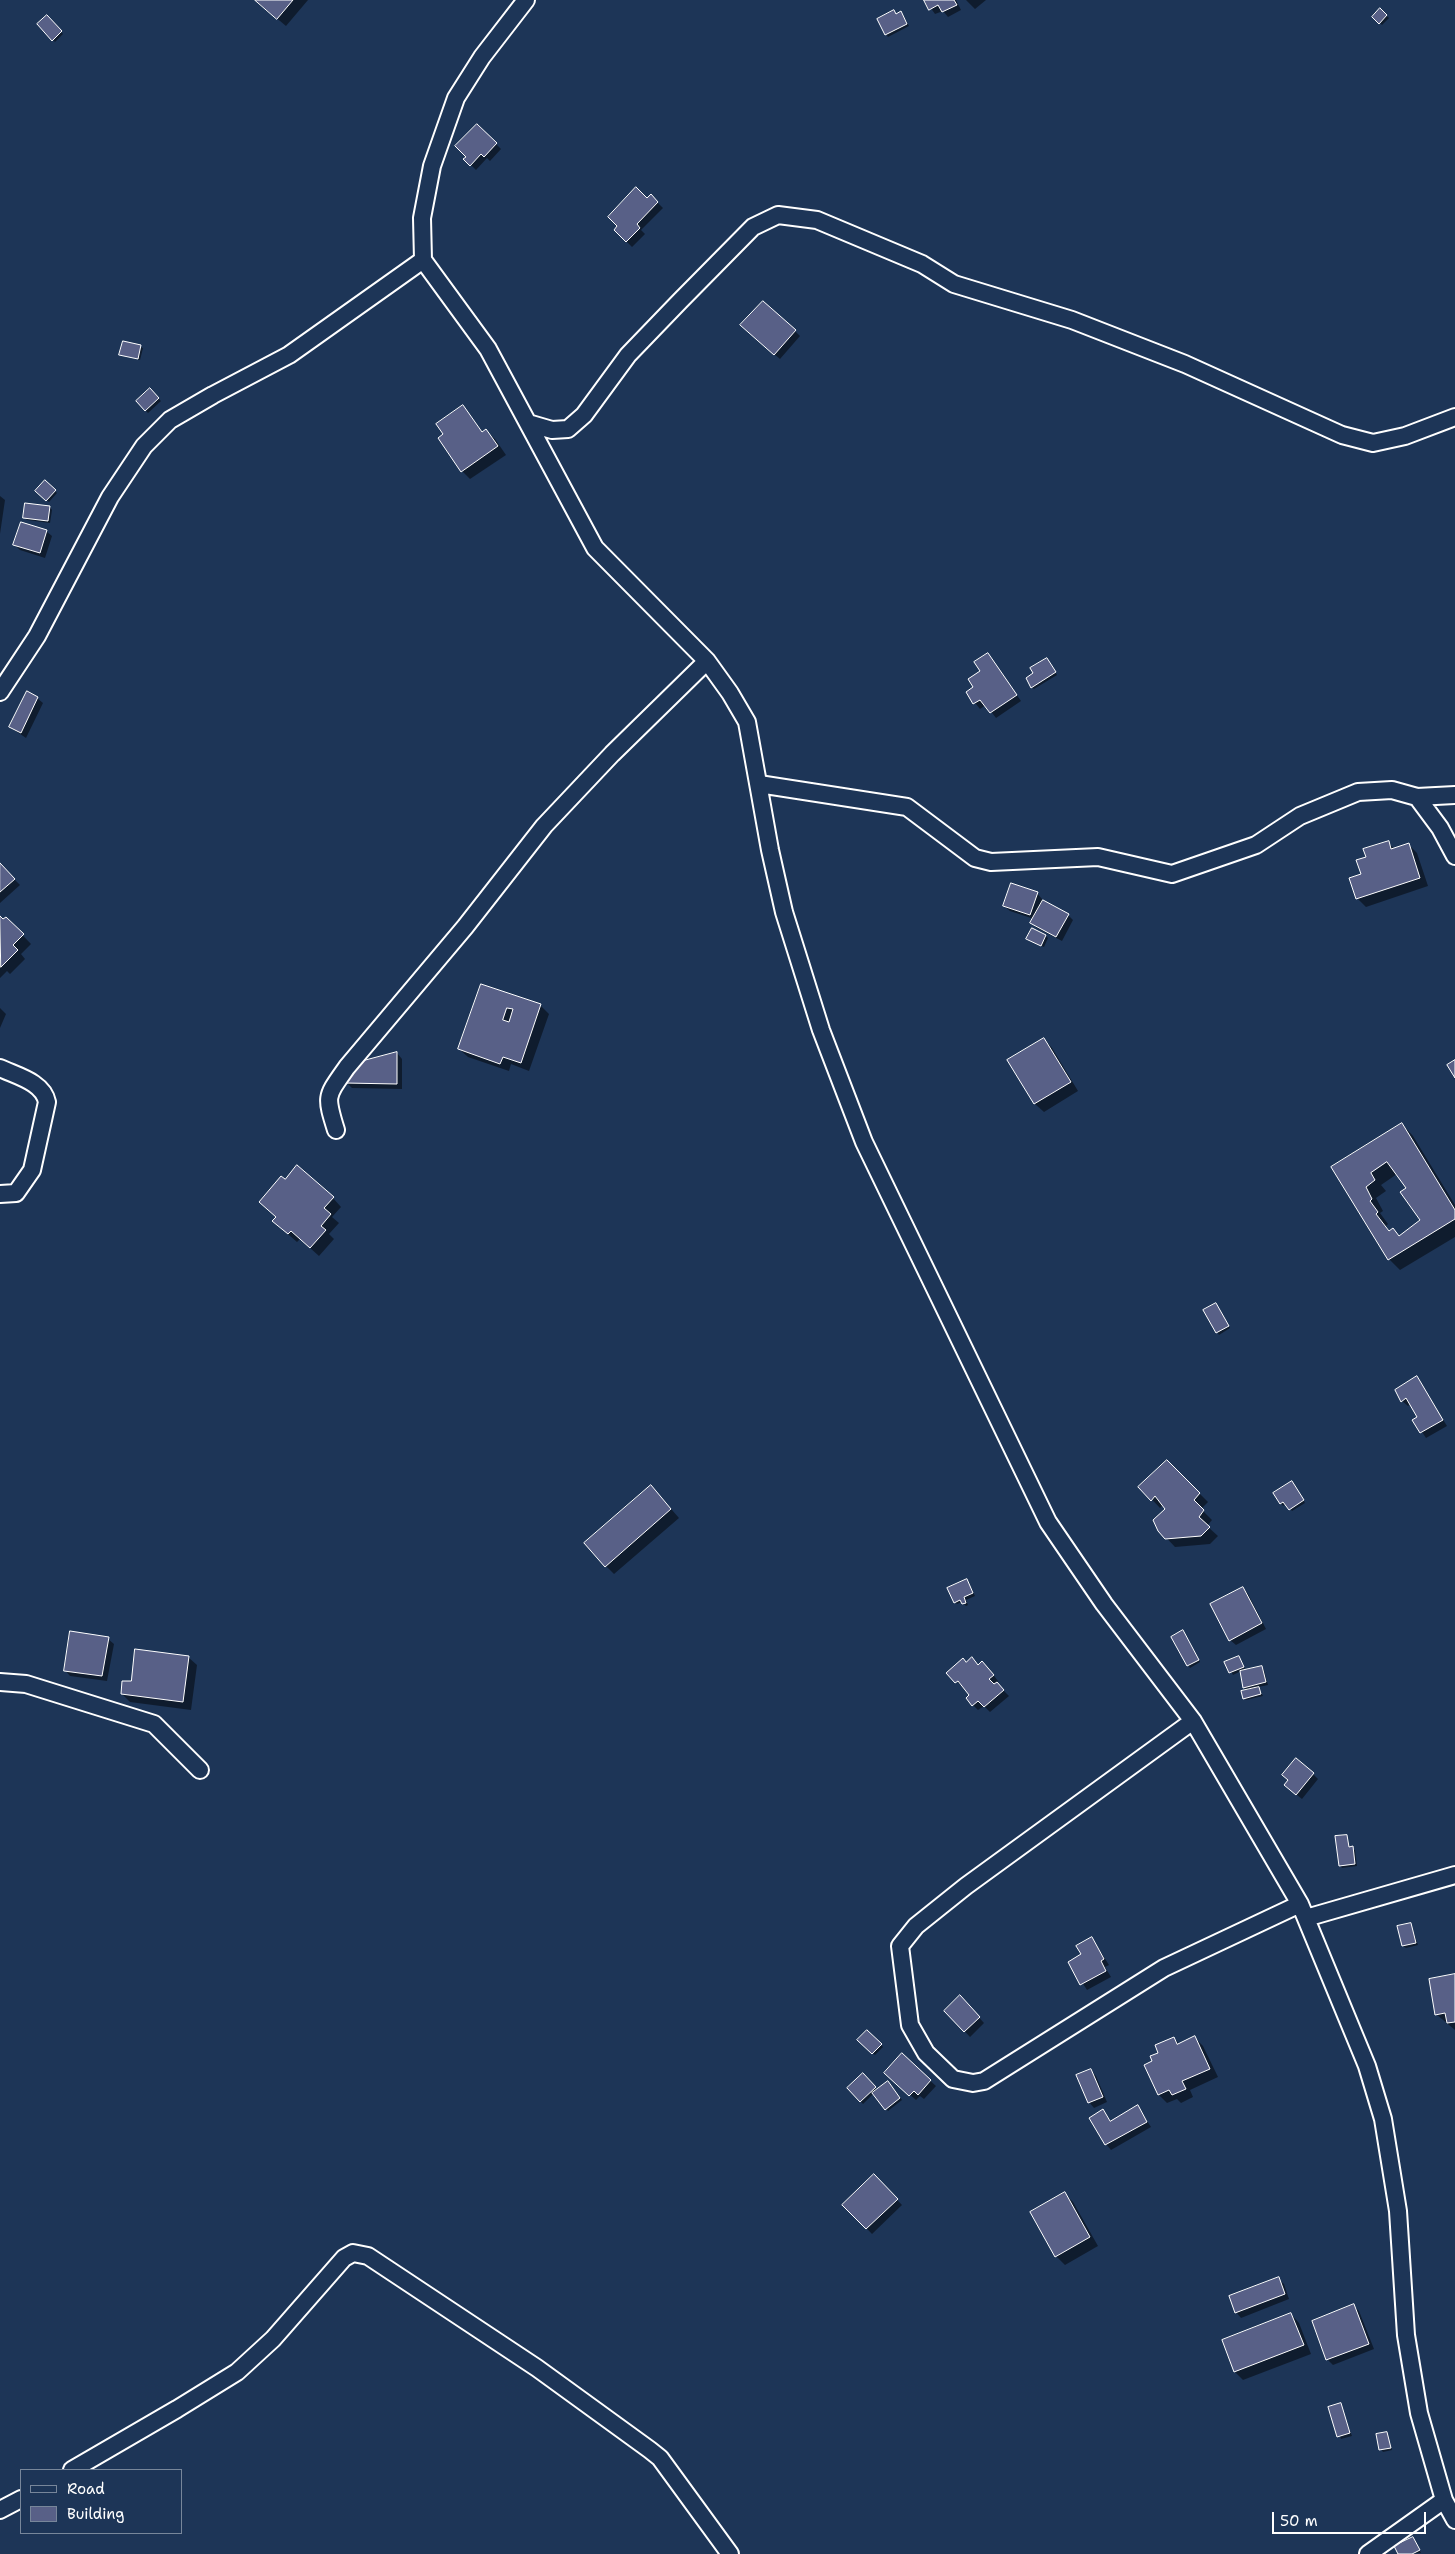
<!DOCTYPE html>
<html>
<head>
<meta charset="utf-8">
<style>
	body { margin:0 }
	#map { position:relative; width:1455px; height:2554px; overflow:hidden; background:#1d3557; font-family:"Shantell Sans",sans-serif }
	canvas { display:block }
	.legend { position:absolute; left:20px; top:2469px; width:162px; height:65px; box-sizing:border-box; background:#1d3557; border:1px solid #77869a; margin:0; padding:6px 9px; list-style:none; font-size:15px; color:#fff }
	.legend li { display:flex; align-items:center; gap:10px; height:25px }
	.legend b { width:25px; border:1px solid #77869a }
	.scale { position:absolute; left:1272px; top:2512px; width:154px; height:22px; box-sizing:border-box; border:2px solid #fff; border-top:0; padding-left:6px; font-size:15px; line-height:18px; white-space:nowrap; color:#fff; -webkit-text-stroke:4px #1d3557; paint-order:stroke }
</style>
</head>
<body>
<div id="map">
<canvas width="1455" height="2554"></canvas>
<ul class="legend">
<li><b style="height:6px;background:#1d3557"></b>Road</li>
<li><b style="height:14px;background:#586087"></b>Building</li>
</ul>
<div class="scale">50 m</div>
</div>
<script>
const ctx = document.querySelector('canvas').getContext('2d');
ctx.lineJoin = 'round';
function fill(path, color) {
  ctx.fillStyle = color;
  ctx.fill(path, 'evenodd');
}
function trace(path, color, width, dash) {
  ctx.strokeStyle = color;
  ctx.lineWidth = width;
  ctx.lineCap = dash ? 'butt' : 'round';
  ctx.setLineDash(dash || []);
  ctx.stroke(path);
}
const shadow = new Path2D(`
	M255,0H308L286,26Z
	M925,0H956L961,10L948,17L943,11L935,14Z
	M966,0H986L975,9Z
	M1380,10L1389,18L1382,25L1374,17Z
	M901,12L909,26L888,37L886,34L896,15Z
	M47,17L63,34L55,42L39,25Z
	M477,125L501,149L490,161L487,158L476,170L465,159Z
	M651,196L663,208L641,230L645,234L632,247L615,230Z
	M747,331H795L800,336L780,359Z
	M124,342L143,348L140,360L121,354Z
	M150,390L161,401L148,413L138,402Z
	M463,407L483,433L486,431L495,439L506,455L470,479L462,471L445,434Z
	M45,481L57,493L49,502L37,491Z
	M0,496L5,500L0,534Z
	M50,507L52,510L50,523L27,520L25,518Z
	M46,531L52,536L45,558L20,550L15,545Z
	M988,654L1021,701L996,718L986,705L980,709L967,693L975,688Z
	M1049,662L1057,675L1034,689L1032,687Z
	M37,698L43,703L26,738L10,727Z
	M1388,843L1395,849L1409,845L1417,853L1428,886L1366,907L1357,898L1367,857Z
	M0,865L20,885L0,903Z
	M1037,893L1042,899V901L1068,915L1073,920L1062,941L1037,928L1032,923L1034,919L1010,911L1004,906Z
	M0,918L3,921L6,918L31,944L21,954L25,959L10,974L7,971L0,978Z
	M1046,936L1048,938L1044,947L1030,941Z
	M481,986L540,1005L549,1014L529,1071L511,1064L509,1071L468,1057L459,1049Z
	M0,1008L6,1014L0,1028Z
	M1044,1039L1052,1048L1078,1091L1044,1112L1035,1104L1009,1060Z
	M397,1053L402,1059V1089L352,1088L347,1083Z
	M1402,1124L1413,1136L1455,1205V1237L1400,1270L1389,1259L1333,1167ZM1397,1174L1408,1188L1422,1220L1400,1237L1393,1230L1390,1232L1386,1226L1388,1224L1380,1213L1383,1211L1376,1198L1386,1191L1381,1185Z
	M333,1198L341,1207L332,1217L339,1223L329,1234L334,1239L319,1256L300,1239L297,1242L282,1229L277,1217Z
	M1218,1307L1230,1328L1219,1335L1205,1311Z
	M1417,1378L1447,1426L1426,1438L1414,1420L1419,1417L1411,1404L1408,1406L1402,1401Z
	M1167,1461L1208,1502L1201,1509L1212,1520L1207,1526L1218,1536L1210,1544L1175,1547L1159,1530L1167,1510L1163,1505L1160,1508L1140,1487Z
	M1294,1485L1305,1503L1292,1511L1286,1504L1283,1506L1281,1503Z
	M659,1495L679,1518L614,1574L606,1566Z
	M967,1581L975,1596L966,1600L968,1605L966,1606L962,1602L957,1604L955,1602Z
	M1243,1588L1248,1594L1266,1629L1236,1645L1230,1640Z
	M1185,1634L1200,1662L1190,1668L1172,1638Z
	M108,1639L114,1644L107,1681L70,1676L65,1670Z
	M188,1657L197,1665L191,1710L130,1702L122,1694L132,1683Z
	M1239,1657L1246,1671L1262,1667L1264,1670L1268,1685L1258,1687L1263,1696L1246,1700L1244,1698L1247,1691L1244,1688L1241,1671L1233,1675L1226,1663Z
	M967,1664L988,1668L998,1681L996,1683L1009,1696L990,1712L984,1706L978,1710L973,1705L971,1695L948,1673Z
	M1313,1774L1318,1779L1302,1799L1291,1790Z
	M1347,1836L1350,1848L1355,1850L1357,1866L1342,1868L1340,1865Z
	M1411,1924L1418,1945L1406,1948L1403,1946Z
	M1092,1938L1109,1965L1105,1967L1111,1977L1087,1990L1069,1962L1083,1955Z
	M1455,1975V2030L1436,2014Z
	M965,2002L984,2023L970,2037L946,2011Z
	M867,2031L883,2047L875,2055L859,2040Z
	M1174,2038L1180,2045L1195,2038L1203,2046L1218,2077L1190,2090L1193,2097L1181,2103L1177,2099L1167,2103L1159,2095L1154,2062Z
	M902,2055L936,2086L924,2099L920,2096L916,2100L891,2078Z
	M1091,2071L1096,2076L1107,2102L1094,2108L1089,2102Z
	M863,2075L878,2091L890,2085L902,2100L888,2111L874,2093L863,2104L849,2088Z
	M1138,2107L1151,2127L1111,2150L1106,2144L1103,2111L1111,2121Z
	M874,2176L902,2205L872,2234L844,2205Z
	M1065,2194L1073,2202L1098,2246L1065,2265L1056,2256L1031,2213Z
	M1278,2279L1284,2284L1289,2299L1241,2318L1236,2312Z
	M1354,2306L1359,2311L1374,2349L1333,2365L1327,2359Z
	M1291,2314L1299,2323L1311,2354L1243,2380L1235,2372L1223,2340Z
	M1340,2405L1352,2436L1341,2439L1329,2408Z
	M1387,2433L1392,2450L1383,2452L1381,2449Z
	M1413,2538L1421,2553L1399,2554Z`);
const building = new Path2D(`
	M255,0H293L277,19Z
	M924,0H954L957,5L942,12L938,5L929,10Z
	M1380,8L1387,15L1379,24L1372,17Z
	M894,10L896,14L901,11L907,24L885,35L877,19Z
	M47,15L62,31L52,41L37,24Z
	M477,124L497,143L484,157L481,154L470,166L463,159L466,157L455,146Z
	M636,187L647,198L651,194L658,202L637,224L640,228L626,242L614,230L617,226L608,217Z
	M763,301L796,330L774,355L740,325Z
	M123,341L141,345L138,359L119,355Z
	M150,388L159,398L145,411L136,401Z
	M463,405L482,432L486,429L498,446L461,472L438,438L443,434L436,424Z
	M45,480L56,490L46,501L35,491Z
	M25,503L50,506L48,521L23,518Z
	M21,522L47,530L40,553L13,545Z
	M988,653L1017,695L990,713L980,700L973,704L966,692L973,687L968,679L980,671L974,662Z
	M1047,658L1056,672L1031,688L1026,678L1033,673L1030,668Z
	M27,691L38,697L21,733L9,727Z
	M1389,841L1391,849L1409,843L1420,878L1356,899L1349,878L1361,874L1356,860L1366,857L1363,849Z
	M0,863L15,879L0,892Z
	M1011,883L1038,892L1030,915L1003,906Z
	M1043,900L1069,914L1056,937L1030,923Z
	M0,916L3,919L6,917L24,934L13,945L18,950L1,967Z
	M1032,928L1046,935L1041,946L1026,939Z
	M481,984L541,1004L521,1063L503,1057L500,1064L458,1049ZM507,1008L513,1009L509,1022L503,1020Z
	M1044,1038L1071,1082L1034,1104L1007,1060Z
	M397,1052V1084L345,1083L359,1062Z
	M1455,1060V1078L1447,1065Z
	M1402,1123L1455,1210V1219L1388,1260L1331,1167ZM1387,1162L1406,1188L1400,1192L1420,1220L1399,1236L1393,1228L1389,1231L1376,1214L1378,1212L1370,1201L1372,1199L1366,1187L1375,1180L1371,1173Z
	M297,1165L334,1197L324,1208L331,1214L321,1226L326,1230L310,1248L291,1231L288,1234L272,1221L276,1217L259,1202L281,1176L285,1179Z
	M1216,1303L1229,1326L1216,1333L1203,1310Z
	M1417,1376L1443,1420L1420,1433L1412,1420L1417,1417L1406,1398L1401,1402L1395,1390Z
	M1167,1460L1200,1493L1194,1500L1204,1510L1199,1517L1210,1527L1201,1536L1165,1539L1158,1531L1153,1520L1165,1509L1155,1496L1151,1501L1138,1487Z
	M1292,1481L1304,1500L1289,1510L1283,1502L1280,1504L1273,1493Z
	M651,1485L671,1509L605,1567L584,1543Z
	M967,1579L973,1593L964,1597L966,1603L962,1604L960,1600L954,1603L947,1588Z
	M1243,1587L1262,1623L1229,1641L1210,1604Z
	M1183,1630L1199,1660L1187,1666L1171,1637Z
	M70,1631L109,1637L102,1676L64,1671Z
	M135,1649L189,1656L183,1702L121,1694L122,1681H131Z
	M1239,1656L1244,1667L1229,1673L1224,1662Z
	M972,1657L978,1665L982,1661L994,1675L989,1679L994,1684L997,1682L1004,1690L984,1707L978,1701L972,1706L966,1698L969,1695L958,1681L955,1683L946,1673L963,1658L966,1662Z
	M1262,1666L1266,1682L1243,1688L1240,1671Z
	M1259,1687L1261,1694L1243,1699L1241,1691Z
	M1296,1758L1314,1773L1296,1795L1284,1785L1288,1780L1282,1775Z
	M1347,1835L1349,1847L1353,1846L1355,1864L1339,1866L1335,1836Z
	M1411,1923L1416,1943L1402,1946L1397,1926Z
	M1092,1937L1104,1959L1101,1961L1106,1971L1080,1985L1068,1962L1081,1954L1076,1946Z
	M1455,1974V2022L1447,2023L1445,2013L1435,2015L1429,1979Z
	M960,1995L980,2017L964,2032L944,2011Z
	M867,2030L882,2044L872,2054L857,2040Z
	M1195,2036L1210,2069L1182,2081L1186,2089L1172,2095L1169,2090L1158,2095L1144,2065L1152,2061L1150,2056L1158,2053L1155,2045L1174,2037L1177,2044Z
	M902,2053L931,2080L918,2095L914,2091L909,2096L884,2073Z
	M1091,2069L1103,2097L1088,2103L1076,2075Z
	M863,2073L876,2087L860,2102L847,2088Z
	M888,2081L900,2098L885,2110L872,2093Z
	M1138,2105L1147,2122L1105,2145L1089,2118L1103,2109L1110,2121Z
	M874,2174L898,2199L866,2229L842,2205Z
	M1065,2192L1090,2237L1055,2257L1030,2212Z
	M1279,2277L1285,2294L1235,2313L1229,2296Z
	M1354,2304L1369,2344L1326,2360L1312,2321Z
	M1291,2313L1304,2345L1234,2372L1222,2340Z
	M1341,2403L1350,2433L1337,2437L1328,2407Z
	M1387,2432L1391,2448L1379,2450L1376,2434Z
	M1413,2537L1420,2550L1412,2554H1398L1394,2546Z`);
const street = new Path2D(`
	M526,0L482,57L456,98L432,166L422,218L423,260L488,349L595,548L707,661L730,693L747,722L770,850L784,912L821,1030L864,1142L1048,1522L1104,1604L1193,1721L1300,1904L1367,2066L1383,2119L1398,2211L1406,2335L1419,2413L1444,2500L1455,2520
	M528,423L552,430L568,429L584,415L628,355L680,301L753,227L778,215L817,220L922,264L954,284L1072,320L1185,364L1342,435L1373,443L1405,436L1455,417
	M0,692L37,636L110,497L144,446L170,420L213,395L289,355L423,260
	M759,784L907,807L975,858L991,862L1098,857L1172,874L1256,845L1300,816L1358,792L1392,790L1417,797L1455,795
	M1417,797L1440,828L1455,856
	M0,1068C17,1076 43,1082 47,1102L32,1170L16,1193L0,1194
	M336,1130C325,1095 326,1097 347,1067L465,927L544,826L612,754L707,661
	M0,1682L26,1684L154,1724L200,1770
	M1193,1721L966,1886L916,1926L900,1946L910,2025L926,2053L953,2079L973,2083L984,2081L1164,1968L1300,1904
	M1306,1918L1455,1875
	M72,2470L177,2409L237,2372L273,2339L344,2258L353,2253L368,2256L537,2368L650,2450L660,2458L730,2554
	M0,2510L21,2499
	M1368,2554L1444,2500`);
fill(shadow, '#0007');
fill(building, '#586087');
trace(building, '#fff', 1);
trace(street, '#fff', 20);
trace(street, '#1d3557', 16);
</script>
</body>
</html>
